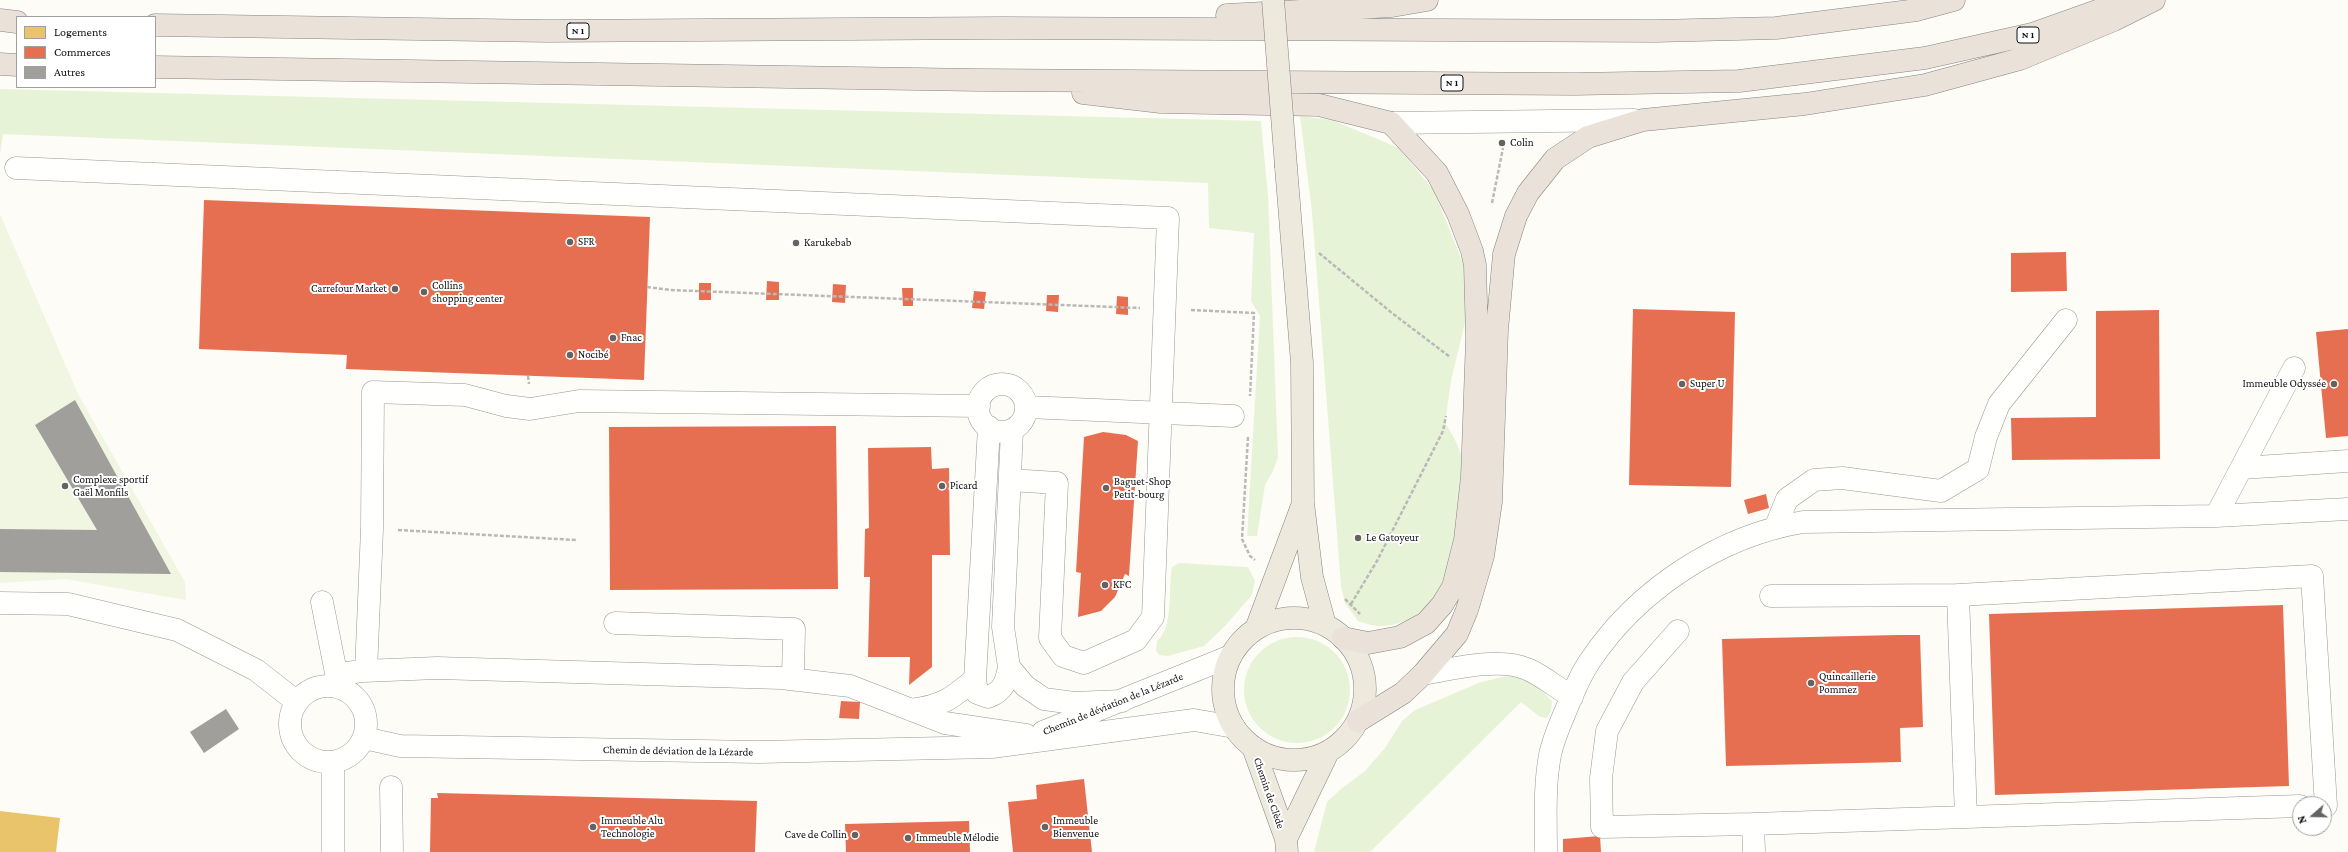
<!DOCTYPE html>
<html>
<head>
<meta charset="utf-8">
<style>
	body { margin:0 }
	#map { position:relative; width:2348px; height:852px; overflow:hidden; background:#fdfcf7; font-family:"Crimson Pro",serif }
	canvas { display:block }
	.legend { position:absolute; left:16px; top:16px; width:140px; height:72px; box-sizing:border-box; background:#fff; border:1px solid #a0a0a0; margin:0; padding:5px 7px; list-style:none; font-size:12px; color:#111 }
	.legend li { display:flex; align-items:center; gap:8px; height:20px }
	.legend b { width:20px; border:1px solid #a0a0a0 }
	.north { position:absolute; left:2292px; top:796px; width:40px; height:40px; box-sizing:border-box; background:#fff; border:1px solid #a0a0a0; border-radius:50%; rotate:250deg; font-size:11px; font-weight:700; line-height:16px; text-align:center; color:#111 }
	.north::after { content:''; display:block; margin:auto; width:14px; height:18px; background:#646362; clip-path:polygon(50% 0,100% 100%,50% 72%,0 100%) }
</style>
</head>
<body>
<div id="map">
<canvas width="2348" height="852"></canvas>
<ul class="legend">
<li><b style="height:11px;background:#e9c46a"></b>Logements</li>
<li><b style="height:11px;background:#e76f51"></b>Commerces</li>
<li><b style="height:11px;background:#a19f9c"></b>Autres</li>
</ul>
<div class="north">N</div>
</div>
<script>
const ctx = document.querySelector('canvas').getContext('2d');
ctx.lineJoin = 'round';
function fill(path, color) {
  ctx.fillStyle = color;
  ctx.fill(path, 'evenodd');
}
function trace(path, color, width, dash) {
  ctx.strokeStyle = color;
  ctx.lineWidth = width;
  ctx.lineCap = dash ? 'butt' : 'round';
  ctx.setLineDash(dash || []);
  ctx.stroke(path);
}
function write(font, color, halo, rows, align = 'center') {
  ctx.font = font + ' "Crimson Pro",serif';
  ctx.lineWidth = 4;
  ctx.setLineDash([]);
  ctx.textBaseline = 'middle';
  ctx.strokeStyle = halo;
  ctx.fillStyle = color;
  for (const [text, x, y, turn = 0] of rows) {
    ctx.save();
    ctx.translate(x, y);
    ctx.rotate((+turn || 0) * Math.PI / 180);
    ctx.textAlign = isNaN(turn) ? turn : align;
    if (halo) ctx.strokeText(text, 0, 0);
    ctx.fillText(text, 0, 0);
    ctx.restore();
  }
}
const green = new Path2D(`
	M0,89L1261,121L1268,196L1278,457L1273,471L1265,485L1257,536H1247L1260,316L1251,301L1254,233L1209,228L1208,183L3,134L0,155Z
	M1300,116L1332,120L1399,148L1434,191L1464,266L1466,291L1467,314L1451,381L1445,423C1473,464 1466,491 1457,537C1454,549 1453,564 1448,576C1437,603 1413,625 1382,626C1374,627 1365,623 1358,621L1345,603L1341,586L1312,212Z
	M1179,563L1248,567L1255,581L1252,595L1224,627L1204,646L1168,656L1159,655L1156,650L1157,641C1174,627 1168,589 1172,567Z
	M1244 690a53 53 0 1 1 106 0a53 53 0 1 1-106 0Z
	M1512,675L1532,681L1552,701L1551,711L1547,718L1540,717L1521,702L1370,852H1314L1327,802L1341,789L1365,771L1385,748L1402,721L1415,710L1481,682Z`);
const pitch = new Path2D(`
	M0,214L78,394L185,582L186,600L65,579L0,583Z`);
const homes = new Path2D(`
	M0,811L60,818L56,852H0Z`);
const shops = new Path2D(`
	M204,200L650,217L644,380L346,369L347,355L199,349Z
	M2066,252L2067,291L2011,292V253Z
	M767,281L779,282V300H766Z
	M699,283H711V300H699Z
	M833,284L846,285L845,303L832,302Z
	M902,288H913V306H903Z
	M974,291L986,292L984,309L972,308Z
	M1047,295H1059L1058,312L1046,311Z
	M1117,296L1128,297V315L1116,314Z
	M1633,309L1735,312L1731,487L1629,485Z
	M2159,310L2160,459L2012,460L2011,418L2096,417V311Z
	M2348,329V436L2326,438L2316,332Z
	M836,426L838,589L610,590L609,427Z
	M1103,432L1126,435L1138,441L1129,576L1125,574L1115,597L1101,611L1078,617L1081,573L1076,572L1084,437Z
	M931,447L932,469L949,468L950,555H932V667L909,685L910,657H868L870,577H864L865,529L869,528L868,448Z
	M1766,494L1769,508L1748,514L1744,500Z
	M2283,605L2289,786L1995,795L1989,614Z
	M1898,635H1920L1923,727L1900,728L1901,762L1726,766L1722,639Z
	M841,701L860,702L859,719L839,718Z
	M1084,779L1092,852H1013L1008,802L1037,799L1036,785Z
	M437,793L757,801L755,852H430L431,798H438Z
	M969,821L970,852H846L845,824Z
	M1600,836L1601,852H1563V839Z`);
const building = new Path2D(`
	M75,400L171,574L0,572V529L97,530L35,425Z
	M226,709L239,729L204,753L190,732Z`);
const path = new Path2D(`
	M1492,203L1503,148
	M1319,253L1392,313L1450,357
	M647,287L670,290L1140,308
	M1191,310L1254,313L1250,396
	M528,376L529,384
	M1248,437L1242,539L1250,556L1255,560
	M398,530L576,540
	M1345,599L1360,614
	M1351,604L1377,561L1443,431L1446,416`);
const minor = new Path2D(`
	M1391,123L1634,120
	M16,168L1168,218L1153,617L1136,640L1084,663L1063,656L1050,638L1057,483L1010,480
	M978 408a24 24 0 1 1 48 0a24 24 0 1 1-48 0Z
	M1027,407L1233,416
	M1012,430L1003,627L1009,667L1025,686L1044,699L1074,703L1122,701
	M2242,468L2348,461
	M2216,516L2294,368
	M1776,526L1787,499L1814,480L1842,478L1941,491L1978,469L1986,437L1999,404L2066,320
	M1958,595L2312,576L2326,806H2324
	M322,602L339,688
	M0,603L68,604L177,630L256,670L297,702
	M615,623L794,629L793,679
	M1678,631L1633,682L1607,731L1601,778L1602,827L1753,824
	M366,671L372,529L373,392L465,395L506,406L530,409L579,401L979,406
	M338,674L363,671L437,668L781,678L850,686L945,723L1026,735
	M1423,674C1452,669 1499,657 1527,669C1542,675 1557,688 1572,697
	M975,679L977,693L988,697C1004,691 1006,682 1009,667
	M290 724a38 38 0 1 1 76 0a38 38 0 1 1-76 0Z
	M911,710C942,706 951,699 975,679L989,427
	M1043,732L1231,656
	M364,738L400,746L759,752L992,747L1194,720L1234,727
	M333,762V852
	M391,787L392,852
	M1966,817L2300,806
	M1546,852C1546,820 1544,787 1550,755C1553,740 1560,724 1566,710C1573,693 1580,675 1590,661C1637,590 1719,536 1803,522L2216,516L2348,509
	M1754,852L1753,824L1966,817L1958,595L1771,596`);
const major = new Path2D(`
	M1286,167L1302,363L1303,503L1312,577L1325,625
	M1223 689a71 71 0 1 1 142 0a71 71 0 1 1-142 0Z
	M1256,629L1302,506
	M1253,747L1286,839L1287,852
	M1286,839L1328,752`);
const highway = new Path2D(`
	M1227,15L1392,6L1427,0
	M0,20L17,22
	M155,25L548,31L1001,28L1656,31L1776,28L1917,10L1954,0
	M0,64L17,65
	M155,67L979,80L1575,84L1739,81L1925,58L2032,34L2128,0
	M1083,93L1161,102L1319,105L1391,123L1437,173L1458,214L1472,251L1475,265L1477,338L1472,477L1465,540L1453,587L1442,605L1426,623L1400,637L1368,643L1343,638
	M1358,721L1403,693L1423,674L1457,634L1467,610L1483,556L1491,502L1497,330L1504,254L1516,216L1528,193L1555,159L1588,137L1643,120L1805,104L1925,85L2020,59L2114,20L2154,0`);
const majorBridge = new Path2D(`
	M1273,0L1286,167`);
const markers = [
	[1502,143,4,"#646362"],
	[570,242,4,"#646362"],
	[796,243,4,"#646362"],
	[395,289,4,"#646362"],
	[424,292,4,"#646362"],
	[613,338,4,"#646362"],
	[570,355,4,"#646362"],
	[1682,384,4,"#646362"],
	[2334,384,4,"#646362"],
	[65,486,4,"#646362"],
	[942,486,4,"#646362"],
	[1106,488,4,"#646362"],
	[1358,538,4,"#646362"],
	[1105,585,4,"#646362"],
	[1811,683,4,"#646362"],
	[593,827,4,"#646362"],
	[1045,827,4,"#646362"],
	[855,835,4,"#646362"],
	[908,838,4,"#646362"]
];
const shields = [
	[578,31,22],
	[2028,35,22],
	[1452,83,22]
];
const shieldNames = [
	["N 1",578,31],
	["N 1",2028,35],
	["N 1",1452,83]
];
const poiNames = [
	["Colin",1510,143],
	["SFR",578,242],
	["Karukebab",804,243],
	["Collins",432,286],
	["shopping center",432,299],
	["Carrefour Market",387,289,"right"],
	["Fnac",621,338],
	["Nocibé",578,355],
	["Super U",1690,384],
	["Immeuble Odyssée",2326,384,"right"],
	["Complexe sportif",73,480],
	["Gaël Monfils",73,493],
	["Baguet-Shop",1114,482],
	["Petit-bourg",1114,495],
	["Picard",950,486],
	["Le Gatoyeur",1366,538],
	["KFC",1113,585],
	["Quincaillerie",1819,677],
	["Pommez",1819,690],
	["Immeuble Alu",601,821],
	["Technologie",601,834],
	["Immeuble",1053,821],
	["Bienvenue",1053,834],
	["Cave de Collin",847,835,"right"],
	["Immeuble Mélodie",916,838]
];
const streetNames = [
	["Chemin de déviation de la Lézarde",1113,704,-22],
	["Chemin de déviation de la Lézarde",678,751,1],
	["Chemin de Clède",1269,793,71]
];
fill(green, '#e7f3d7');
fill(pitch, '#f0f6e1');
fill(homes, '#e9c46a');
fill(shops, '#e76f51');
fill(building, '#a19f9c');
trace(minor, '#979795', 23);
trace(major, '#858482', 23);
trace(highway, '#858482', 23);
trace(path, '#b9b9b8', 2.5, [4, 2]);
trace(minor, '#fffffe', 22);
trace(major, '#ede9dc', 22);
trace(highway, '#eae1d8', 22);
trace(majorBridge, '#858482', 23, []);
trace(majorBridge, '#ede9dc', 22);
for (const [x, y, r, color] of markers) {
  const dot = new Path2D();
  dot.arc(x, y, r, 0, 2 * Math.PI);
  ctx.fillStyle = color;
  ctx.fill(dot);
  trace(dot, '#fff', 1.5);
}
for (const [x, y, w] of shields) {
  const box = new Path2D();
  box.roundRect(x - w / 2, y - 8, w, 16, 3);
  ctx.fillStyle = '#fff';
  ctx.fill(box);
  trace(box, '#111', 1);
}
write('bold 10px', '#111', null, shieldNames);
write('11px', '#111', '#fff', poiNames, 'left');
write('11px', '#111', '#fff', streetNames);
</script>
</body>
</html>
